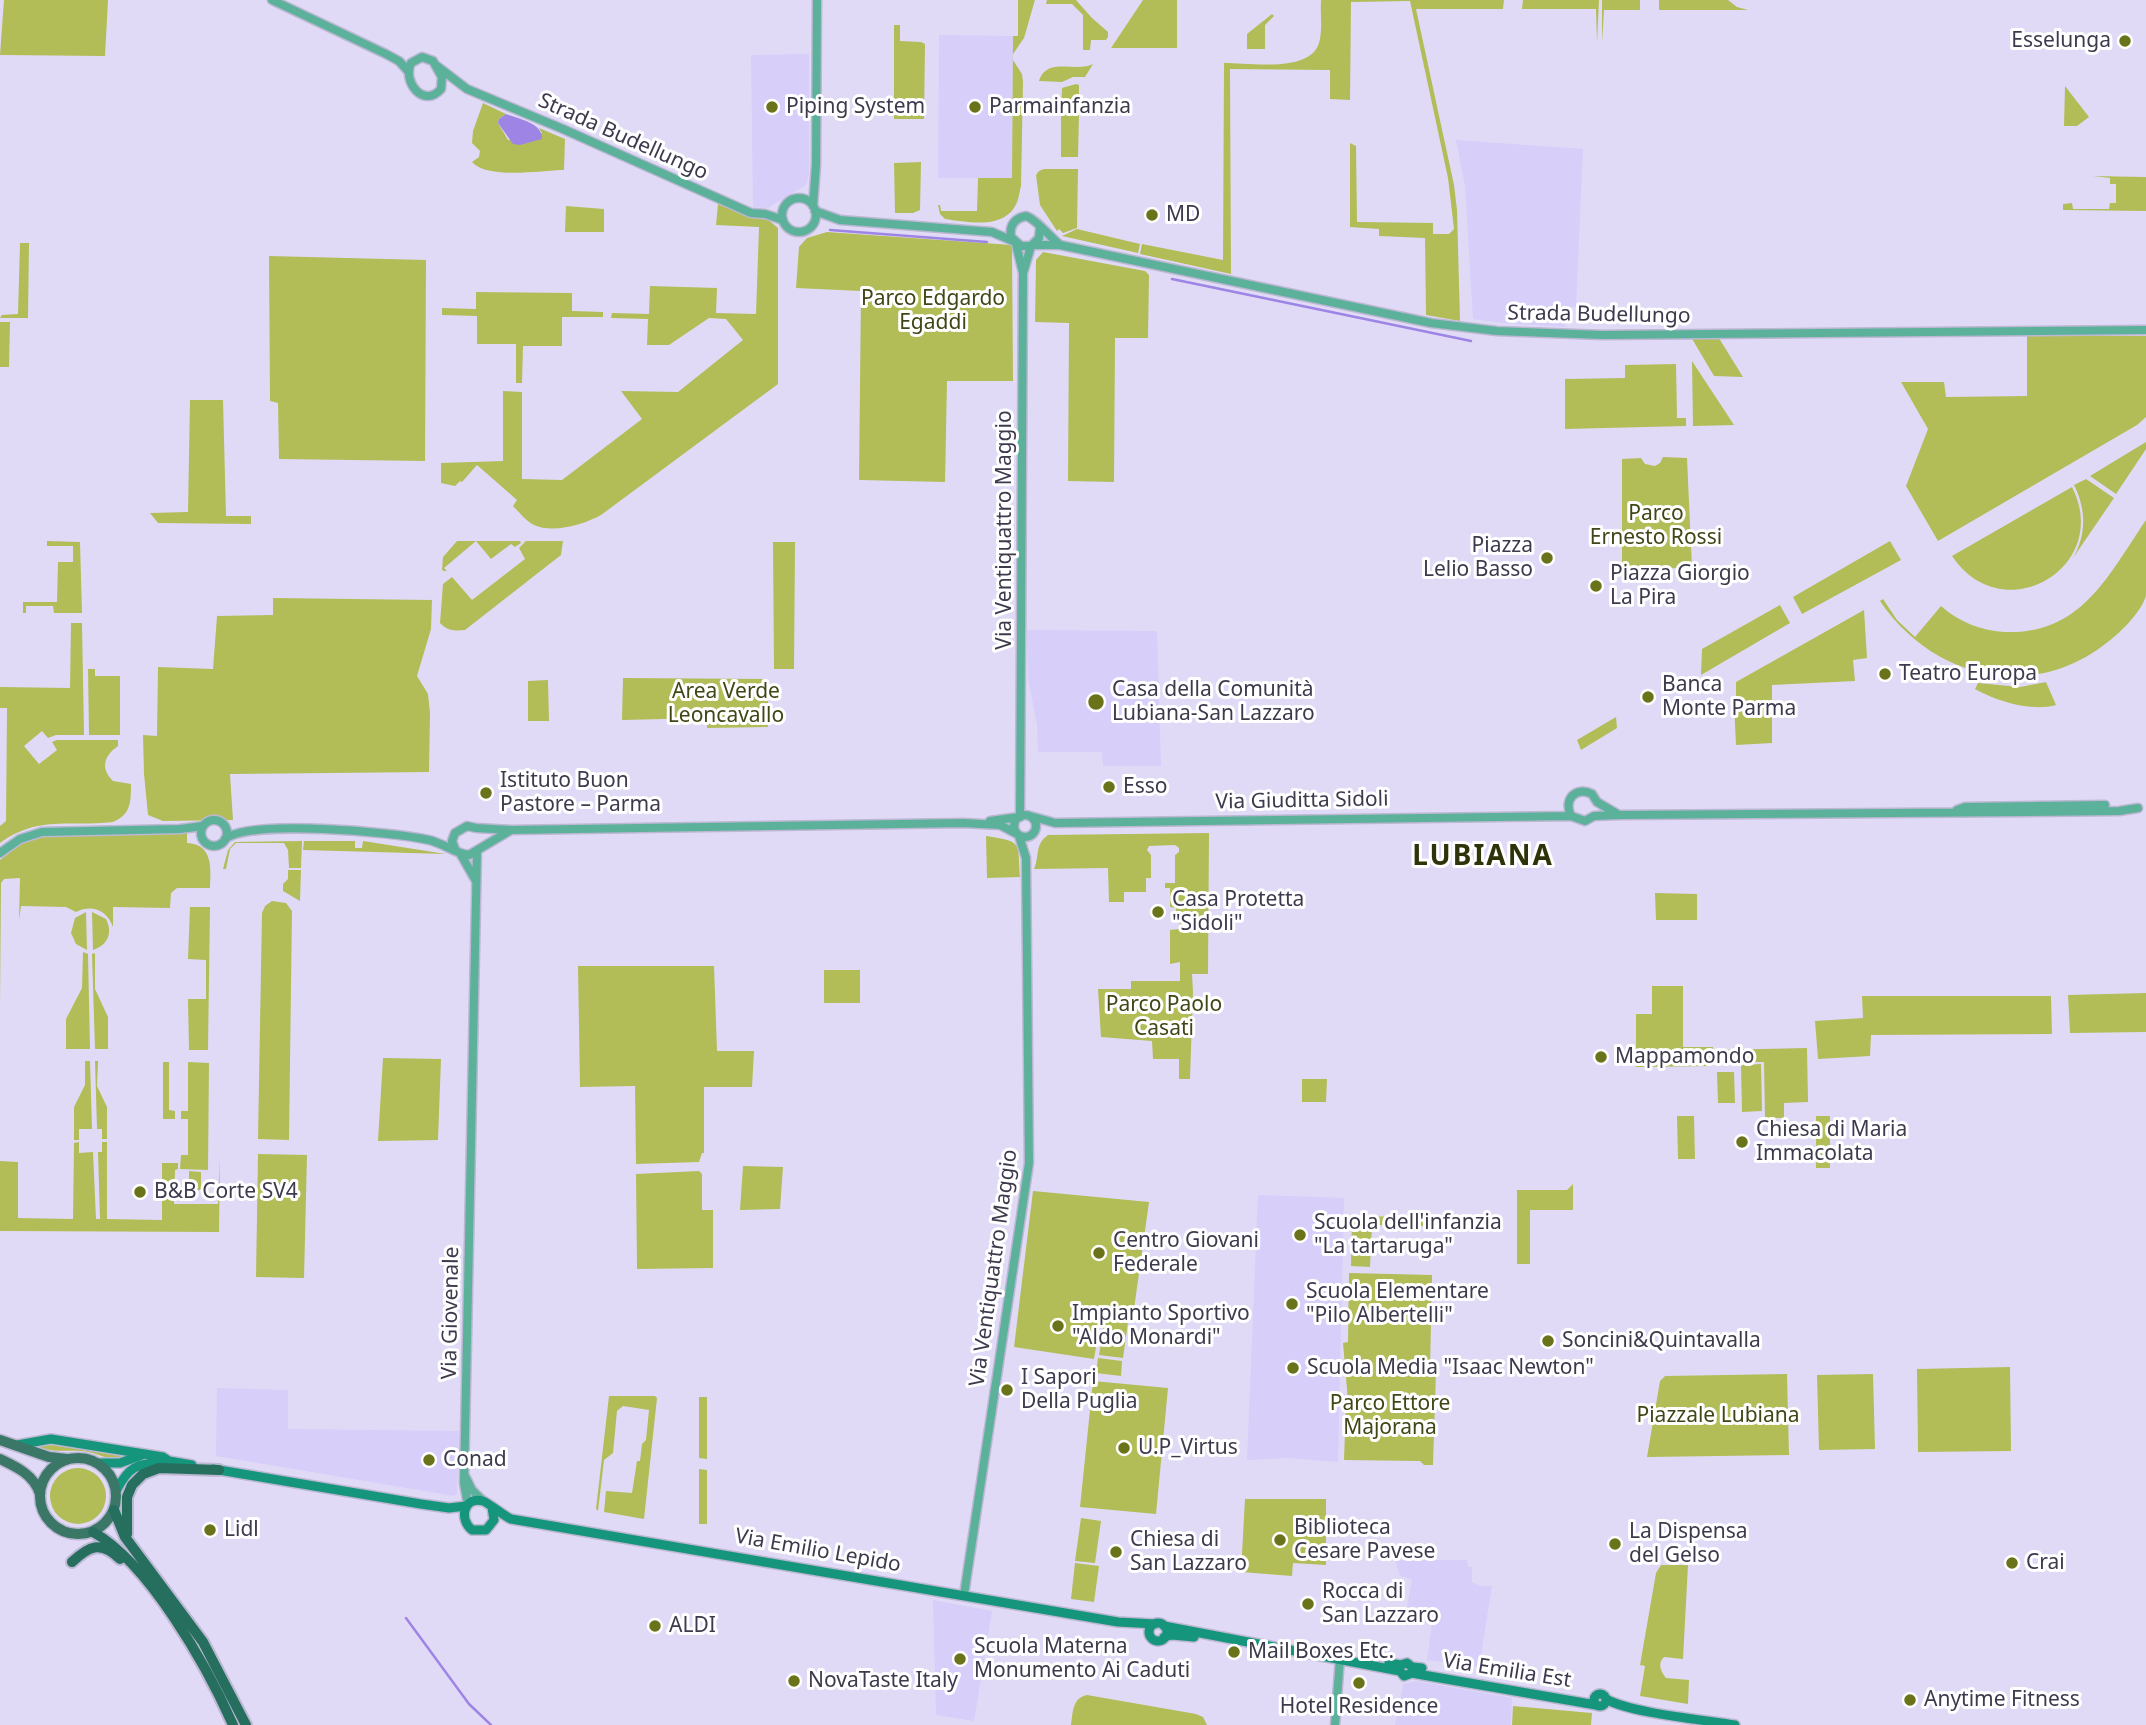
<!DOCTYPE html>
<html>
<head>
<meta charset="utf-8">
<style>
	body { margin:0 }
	canvas { display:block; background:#e0daf7 }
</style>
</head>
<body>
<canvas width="2146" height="1725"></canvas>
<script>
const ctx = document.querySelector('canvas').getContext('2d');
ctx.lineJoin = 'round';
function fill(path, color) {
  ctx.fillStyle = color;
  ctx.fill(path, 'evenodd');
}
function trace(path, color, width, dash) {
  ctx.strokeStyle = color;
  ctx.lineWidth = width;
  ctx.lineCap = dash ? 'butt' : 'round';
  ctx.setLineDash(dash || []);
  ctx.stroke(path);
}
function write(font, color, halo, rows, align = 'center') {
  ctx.font = font + ' "Noto Sans",sans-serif';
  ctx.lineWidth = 6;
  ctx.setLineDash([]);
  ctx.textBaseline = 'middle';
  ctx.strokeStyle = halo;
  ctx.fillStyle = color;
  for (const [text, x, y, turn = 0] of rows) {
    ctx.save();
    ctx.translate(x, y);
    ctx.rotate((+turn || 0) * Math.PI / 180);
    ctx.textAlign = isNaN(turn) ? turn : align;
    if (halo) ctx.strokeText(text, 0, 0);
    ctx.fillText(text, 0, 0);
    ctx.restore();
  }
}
const built = new Path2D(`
	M939,35L1013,36L1012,178H938Z
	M809,54V175L806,185L768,208L753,207L751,55Z
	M1456,140L1583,149L1576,307H1564L1565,327L1502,323L1473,319L1465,186Z
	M1027,630L1157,631L1161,766H1103L1102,752H1038L1037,725L1028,679Z
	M1258,1195L1344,1198L1338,1462L1287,1458L1247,1460Z
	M217,1388L288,1390V1429L459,1431L457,1494L454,1496L216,1456Z
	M1395,1560H1467L1468,1567H1472V1582L1481,1586H1492L1479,1667L1427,1660L1432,1624L1405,1619L1412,1579L1400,1576Z
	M933,1600L992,1611L974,1721L936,1715Z
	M1416,1681L1512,1698L1511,1725H1395L1397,1715L1403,1714L1401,1697L1403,1684Z`);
const green = new Path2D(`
	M4,0H108L105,56L0,55Z
	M1018,0H1035L1024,38L1013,54V60L1022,74L1023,82L1021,186C1019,193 1019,201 1014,208C1000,229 967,222 945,219L940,214L938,205H940L941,211H977L978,178H1012L1013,36H1018Z
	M1047,0H1076L1092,18L1108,32V37L1106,40H1091L1090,50H1083V15L1072,4H1046Z
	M1143,0H1177V48H1111Z
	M1321,0H1504L1503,9H1416L1454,185L1457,210L1460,321L1426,315L1425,238L1379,236V229L1350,227V143L1356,146L1357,222L1433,223V234H1449L1454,229L1448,178L1410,1L1351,2L1350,100L1330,99V70L1230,69L1231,274L1140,254L1142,244L1223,260L1224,63C1249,63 1310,73 1319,43C1323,30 1320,14 1321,0Z
	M1523,0H1599L1597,43L1596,9H1522Z
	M1602,0H1640V10H1604L1602,43Z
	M1659,0H1728L1737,7L1748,10H1659Z
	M1272,14L1274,16L1265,25V49H1247V34Z
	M894,25H900V41L921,42L925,44L924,119H894Z
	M1093,64L1085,77H1073L1062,82L1039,81C1047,56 1076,73 1093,64Z
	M1076,84L1079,85V109L1061,110L1062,88Z
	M2065,86L2089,117L2077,126H2064Z
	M483,103L506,114L499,119L498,123L508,140L542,133L539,128L565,139L564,170C542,170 488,180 472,162L479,157L480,151L472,143L473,131Z
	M1061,111L1077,112L1079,114L1078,157H1061Z
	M921,162L920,210L913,213H895L894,163Z
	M1044,169H1078L1077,228L1063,233L1059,229L1057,231L1040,205L1036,175L1039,171Z
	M2093,176L2146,177V211L2063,210V204L2072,203L2073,209H2109L2110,203H2116V184H2110V178Z
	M718,204L751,217L766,218L778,228V384L601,515C585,524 553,534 534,525C527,522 519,512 513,506L517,500L477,465L462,482L460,481L455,486L441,483V463L503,461V391L522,392V479L562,480L642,419L621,391L678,392L743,340L726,319L709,318L669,345H647L648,319L611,318L612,313L649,314L650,286L717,288L716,313L756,314L759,227L716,225Z
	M566,206L604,209V232H565Z
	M1077,229L1140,244L1138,253L1062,236Z
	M827,232L1012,245L1013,381H947L945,482L859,480L861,291L796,288L799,247L807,238Z
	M20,243H29L28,318H0L2,315L18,314Z
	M1043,252L1145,271L1149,275L1148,338H1115L1114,482L1068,481L1069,323L1035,322L1036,260Z
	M269,256L426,260L425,461L279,459L278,403L270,401Z
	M476,292L572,293V311L603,312V317H562V346H523L522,383H516V344H477V316L442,315V308L476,309Z
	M0,322H10L9,367H0Z
	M1717,335L1743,377L1714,376L1691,337Z
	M2027,336H2146V417L2137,425L1938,541L1906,486L1928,429L1901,382H1944L1946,397L2027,396Z
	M1692,361L1734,425L1693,426Z
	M1676,364L1677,418H1686V426L1565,429V379L1625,378V365Z
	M190,400H223L226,516H251V524L158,523L150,513L188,512Z
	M2146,442V449L2116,494L2090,476Z
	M1663,457L1687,458L1692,568L1622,569V459L1641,458L1645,464L1655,466L1660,463Z
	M2086,479L2114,498L2073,558C2087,534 2086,509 2074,485Z
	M2072,487C2113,567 2003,632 1952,556Z
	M2146,520C2146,540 2146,578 2146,595C2143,610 2121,632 2109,641C2033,703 1933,679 1880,601L1883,599L1897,620L1915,637L1941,606C1959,622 1982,631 2005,632C2082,635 2109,574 2146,520Z
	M47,541L80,542L82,613H54L53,606H26V613H23V602H57L58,562H73V546H47Z
	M457,541H520L521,543L515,547L511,544L491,559L476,541L444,568L447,571H444L442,570L443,557Z
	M526,541H563L561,555L465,630C454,631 448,631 440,623L443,584L452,577L472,600L525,559L519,548Z
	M1890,541L1901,560L1802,614L1793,597Z
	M773,542H795L794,669H774Z
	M273,598L432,600L431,629L417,676L428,694L430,713L429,772L230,774L233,820L163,821L148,815L144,774L143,735L157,736L158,667L213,669L217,616L273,615Z
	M1780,605L1790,623L1701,675L1702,649Z
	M1864,610L1867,658L1853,660L1855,681L1772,685V743L1736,745L1734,703H1736V682Z
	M71,623H82L84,735H56L48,738L42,731L24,746L39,764L57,750L52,742L57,740H118V746C104,756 100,768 113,781L131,784C131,801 131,815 113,822C70,827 38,815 0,843V826L6,821L7,708H0V687L70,688Z
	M88,669H95V676H120V735H89Z
	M623,678L768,679V727L707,728V718L622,720Z
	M548,680L549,721H528V681Z
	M2046,682L2056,705C2031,712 1996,701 1975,689L1978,683L2020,687Z
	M1616,717L1617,728L1581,750L1577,740Z
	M187,833V843C213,844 211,868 210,888H177L171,893L170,908L113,907V927C107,910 92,904 76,912L66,907L21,906L19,920L20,878L4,879L1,883L0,1006V860L22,843L47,835Z
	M1209,833L1208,974H1192L1193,992L1190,1079H1179V1059H1153L1152,1041L1101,1037L1098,989H1131V981H1180V962L1170,964V930L1179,929L1182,925L1176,921V908L1170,907V888H1165V883H1175V855L1179,852V848L1175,845L1149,846L1147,850L1151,855V878H1146V892H1124V902H1109L1108,868L1034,869C1040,856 1034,845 1048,835Z
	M986,836C1022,842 1018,840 1020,877L987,878Z
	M302,841L301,868H289L288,850L284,843H236L230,849L226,869H223L228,850L235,842Z
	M304,841H355V848H362L363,841L446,854L303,850Z
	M288,870H301L300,901L283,891V884L288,879Z
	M1655,893L1697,894V920H1656Z
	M272,901L286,903L292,911L289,1140L258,1139L262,913L265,906Z
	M190,907H210L208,1050H189L188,999H206V960L188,959Z
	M86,912L87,950L76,944L71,933L75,918Z
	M92,912L106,919C113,933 108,945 93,950Z
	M83,952L88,954L90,1049H66V1019L82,988Z
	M95,953V989L108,1017V1049H95L92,954Z
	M578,966H714L717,1051H754L752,1087H704V1153H702L699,1162L636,1164L635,1086L580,1087Z
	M824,970H860V1003H824Z
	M1652,986H1683V1047H1713V1066L1636,1067V1014H1652Z
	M2146,993V1032L2070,1033L2068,995Z
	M1862,996H2051L2052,1034L1871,1035L1870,1056L1818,1059L1815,1021L1863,1018Z
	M1807,1048L1808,1102L1784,1103V1118H1765L1764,1062H1716V1050Z
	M383,1058L441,1059L438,1140L378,1141Z
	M85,1061H90L92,1129H79V1140H74V1107L85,1085Z
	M95,1061H98L97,1086L107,1107V1139H102V1129H97Z
	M163,1062H169V1110L175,1111V1119H163Z
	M188,1062L209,1063L208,1170L180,1169L181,1155H188V1119H181V1111H188Z
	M1761,1064L1762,1111L1742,1112L1741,1065Z
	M1717,1072H1734L1735,1103H1718Z
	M1302,1079H1327L1326,1102H1302Z
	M1677,1116H1694L1695,1159H1678Z
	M1816,1116H1830V1168H1816Z
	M79,1142V1153L93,1152L96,1219H100L98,1152H102V1142H107V1219L162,1220V1163H178V1169L175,1170L174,1204H218L220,1158L219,1232L0,1231V1161L18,1162V1218L73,1219L74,1143Z
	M258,1154L307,1155L304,1278L256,1277Z
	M743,1166L783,1167L780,1209L740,1210Z
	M189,1171L201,1172V1188H209L207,1197L203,1198V1190H187L186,1198L182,1195L181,1188H189Z
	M699,1171L702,1174V1210H713V1268L637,1269L636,1174Z
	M1573,1184V1210H1530V1264H1517V1190H1567Z
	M1033,1191L1149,1202L1134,1309L1103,1305L1094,1359L1014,1347Z
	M1352,1216L1469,1218V1227L1372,1225L1370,1267L1351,1266Z
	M1349,1273L1432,1275L1430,1370L1436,1371L1433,1465H1424L1420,1461L1344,1460L1346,1402L1348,1401L1343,1343L1348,1342Z
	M1106,1311L1129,1315L1123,1358L1099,1355Z
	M1098,1358L1122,1361L1121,1376L1096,1373Z
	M2010,1367L2011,1451L1918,1452L1917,1369Z
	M1787,1374L1789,1455L1647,1457L1660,1381L1665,1376Z
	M1873,1374L1875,1449L1819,1450L1817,1375Z
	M1093,1381L1168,1388L1156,1514L1080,1507Z
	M609,1396H655L657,1398L644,1519L604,1512L606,1491L632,1493L637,1461H640L642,1444L646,1440L649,1410L623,1406L617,1411L613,1453L604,1460L598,1511L596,1509Z
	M699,1397H707V1459L699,1458Z
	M49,1442L129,1455C111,1465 100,1452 81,1451C65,1450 52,1453 37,1446Z
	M50 1496a28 28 0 1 1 56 0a28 28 0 1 1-56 0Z
	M699,1469L707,1470V1524H699Z
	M1245,1499H1326V1565L1293,1563L1292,1576L1241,1572Z
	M1081,1518L1101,1521L1095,1563L1075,1561Z
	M1075,1563L1099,1566L1094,1602L1071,1599Z
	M1661,1565H1688L1683,1659L1664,1657C1657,1663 1661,1672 1666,1678L1689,1680L1688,1704L1640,1696L1645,1666L1640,1665L1656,1573Z
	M1087,1695L1196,1714L1203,1717L1207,1725H1071C1073,1713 1072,1698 1087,1695Z
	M1513,1706L1592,1713L1591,1725H1512Z`);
const water = new Path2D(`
	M506,114C519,119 543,123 542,139L520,145L513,144L498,123L499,119Z`);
const stream = new Path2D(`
	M830,230L987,242
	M1172,279L1471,341
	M406,1618L469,1704L491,1725`);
const tertiary = new Path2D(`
	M272,0L386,54L399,61L408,71
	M422,57L433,61L442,77L441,89C424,109 402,82 411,63Z
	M437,66L467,89L563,129L751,213L765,214L783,220
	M782 215a17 17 0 1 1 34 0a17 17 0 1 1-34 0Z
	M813,206L816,165L817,0
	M815,211L840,220L992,232L1013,241
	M1040,228L1039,238L1031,246H1021L1011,237C1009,225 1015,218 1026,216C1036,219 1050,237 1060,245
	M1016,244L1023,273L1020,817
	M1032,245H1060L1431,323L1497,331L1602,335L2146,330
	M1024,270L1031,246
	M1957,810L1965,807L2105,805
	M1014 826a11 11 0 1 1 22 0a11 11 0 1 1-22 0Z
	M1030,816L1055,823L1571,816L1585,821L1594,816L1619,815L2027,812L2119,811L2138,808
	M1571,816C1563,799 1576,786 1592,794L1597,802L1619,815
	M201 833a13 13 0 1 1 26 0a13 13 0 1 1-26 0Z
	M990,821L1019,817
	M225,839C251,819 394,832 429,840C443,843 456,854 469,855L511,830
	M455,849L452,841L455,833L467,826L476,828L511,830L963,823L1000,825L1017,834
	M0,853L20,839L42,832L180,829L203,826
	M460,853L476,881
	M465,1476L472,1490L483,1501
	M468,1505L464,1483L477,852
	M964,1595L1029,1163L1026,858L1019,836
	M1335,1725L1340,1658`);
const secondary = new Path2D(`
	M17,1445L51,1439L163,1457L169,1461L192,1465
	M99,1463H120L142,1455
	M213,1469L421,1504L449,1508L466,1506
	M116,1491C129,1466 136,1464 164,1462
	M492,1507L494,1520L486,1530H472C459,1520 463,1496 483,1501C487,1502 504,1516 511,1519L1118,1622L1155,1624
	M1149 1632a9 9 0 1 1 18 0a9 9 0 1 1-18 0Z
	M1164,1626L1400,1671L1404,1676L1412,1673L1423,1675L1596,1705
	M1164,1637L1172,1635L1194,1637
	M1389,1663L1401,1665L1407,1663L1412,1667L1422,1668
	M1594 1700a6 6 0 1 1 12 0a6 6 0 1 1-12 0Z
	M1606,1699C1630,1713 1705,1720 1735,1725`);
const primary = new Path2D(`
	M0,1440L49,1457L67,1459
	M40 1496a38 38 0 1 1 76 0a38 38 0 1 1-76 0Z
	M0,1459C17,1467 34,1475 40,1494`);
const trunk = new Path2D(`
	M114,1510L125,1537L203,1642L246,1725
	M93,1532C149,1563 207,1666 233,1725
	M127,1534V1497L132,1485L143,1474L159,1468L219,1470
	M72,1562C89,1546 101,1540 120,1559`);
const markers = [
	[2125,41,7,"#6a721a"],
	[772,107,7,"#6a721a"],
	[975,107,7,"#6a721a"],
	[1152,215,7,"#6a721a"],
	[1547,558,7,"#6a721a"],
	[1596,586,7,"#6a721a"],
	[1885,674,7,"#6a721a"],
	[1648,697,7,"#6a721a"],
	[1096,702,9,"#6a721a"],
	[1109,787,7,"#6a721a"],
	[486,793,7,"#6a721a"],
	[1158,912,7,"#6a721a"],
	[1601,1057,7,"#6a721a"],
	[1742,1142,7,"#6a721a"],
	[140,1192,7,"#6a721a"],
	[1300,1235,7,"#6a721a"],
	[1099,1253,7,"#6a721a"],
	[1292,1304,7,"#6a721a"],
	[1058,1326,7,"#6a721a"],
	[1548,1341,7,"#6a721a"],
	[1293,1368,7,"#6a721a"],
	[1007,1390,7,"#6a721a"],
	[1124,1448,7,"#6a721a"],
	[429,1460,7,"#6a721a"],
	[210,1530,7,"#6a721a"],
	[1280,1540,7,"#6a721a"],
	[1615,1544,7,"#6a721a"],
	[1116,1552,7,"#6a721a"],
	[2012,1563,7,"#6a721a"],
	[1308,1604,7,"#6a721a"],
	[655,1626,7,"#6a721a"],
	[1234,1652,7,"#6a721a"],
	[960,1659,7,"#6a721a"],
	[794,1681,7,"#6a721a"],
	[1359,1683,7,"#6a721a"],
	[1910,1700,7,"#6a721a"]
];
const poiNames = [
	["Esselunga",2111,41,"right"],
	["Piping System",786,107],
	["Parmainfanzia",989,107],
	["MD",1166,215],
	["Piazza",1533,546,"right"],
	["Lelio Basso",1533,570,"right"],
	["Piazza Giorgio",1610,574],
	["La Pira",1610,598],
	["Teatro Europa",1899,674],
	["Banca",1662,685],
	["Monte Parma",1662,709],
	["Casa della Comunità",1112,690],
	["Lubiana-San Lazzaro",1112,714],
	["Istituto Buon",500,781],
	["Pastore – Parma",500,805],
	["Esso",1123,787],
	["Casa Protetta",1172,900],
	["\"Sidoli\"",1172,924],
	["Mappamondo",1615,1057],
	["Chiesa di Maria",1756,1130],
	["Immacolata",1756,1154],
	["B&B Corte SV4",154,1192],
	["Scuola dell'infanzia",1314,1223],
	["\"La tartaruga\"",1314,1247],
	["Centro Giovani",1113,1241],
	["Federale",1113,1265],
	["Scuola Elementare",1306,1292],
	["\"Pilo Albertelli\"",1306,1316],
	["Impianto Sportivo",1072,1314],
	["\"Aldo Monardi\"",1072,1338],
	["Soncini&Quintavalla",1562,1341],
	["Scuola Media \"Isaac Newton\"",1307,1368],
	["I Sapori",1021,1378],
	["Della Puglia",1021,1402],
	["U.P_Virtus",1138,1448],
	["Conad",443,1460],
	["Biblioteca",1294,1528],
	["Cesare Pavese",1294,1552],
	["Lidl",224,1530],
	["La Dispensa",1629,1532],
	["del Gelso",1629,1556],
	["Chiesa di",1130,1540],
	["San Lazzaro",1130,1564],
	["Crai",2026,1563],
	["Rocca di",1322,1592],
	["San Lazzaro",1322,1616],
	["ALDI",669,1626],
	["Scuola Materna",974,1647],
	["Monumento Ai Caduti",974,1671],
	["Mail Boxes Etc.",1248,1652],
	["NovaTaste Italy",808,1681],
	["Anytime Fitness",1924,1700],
	["Hotel Residence",1359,1707,"center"]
];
const streetNames = [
	["Strada Budellungo",623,137,24],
	["Strada Budellungo",1599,315,1],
	["Via Ventiquattro Maggio",1005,530,-90],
	["Via Giuditta Sidoli",1302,801,-1],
	["Via Ventiquattro Maggio",994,1268,-82],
	["Via Giovenale",451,1313,-89],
	["Via Emilio Lepido",818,1551,10],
	["Via Emilia Est",1507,1671,9]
];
const parkNames = [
	["Parco Edgardo",933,299],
	["Egaddi",933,323],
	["Parco",1656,514],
	["Ernesto Rossi",1656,538],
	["Area Verde",726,692],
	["Leoncavallo",726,716],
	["Parco Paolo",1164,1005],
	["Casati",1164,1029],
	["Parco Ettore",1390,1404],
	["Majorana",1390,1428],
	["Piazzale Lubiana",1718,1416]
];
const districtNames = [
	["LUBIANA",1483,857]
];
fill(built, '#d7cefa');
fill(green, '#b2bd57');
fill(water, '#9e85e5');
trace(stream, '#9e85e5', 2.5);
trace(tertiary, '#bcb7d2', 11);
trace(secondary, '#bcb7d2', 12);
trace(primary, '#bcb7d2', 13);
trace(trunk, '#bcb7d2', 14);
trace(tertiary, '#5cb19b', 8);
trace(secondary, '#15957c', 9);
trace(primary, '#3a7767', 10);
trace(trunk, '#266e5e', 10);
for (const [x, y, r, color] of markers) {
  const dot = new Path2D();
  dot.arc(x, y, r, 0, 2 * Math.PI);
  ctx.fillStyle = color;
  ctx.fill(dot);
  trace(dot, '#fff', 2.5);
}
write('21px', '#3e3a4d', '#fff', poiNames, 'left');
write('21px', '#3e3a4d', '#fff', streetNames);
write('21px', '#414616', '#fff', parkNames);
ctx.letterSpacing = '2px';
write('bold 28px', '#2f3309', '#fff', districtNames);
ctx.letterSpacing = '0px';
</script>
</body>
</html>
